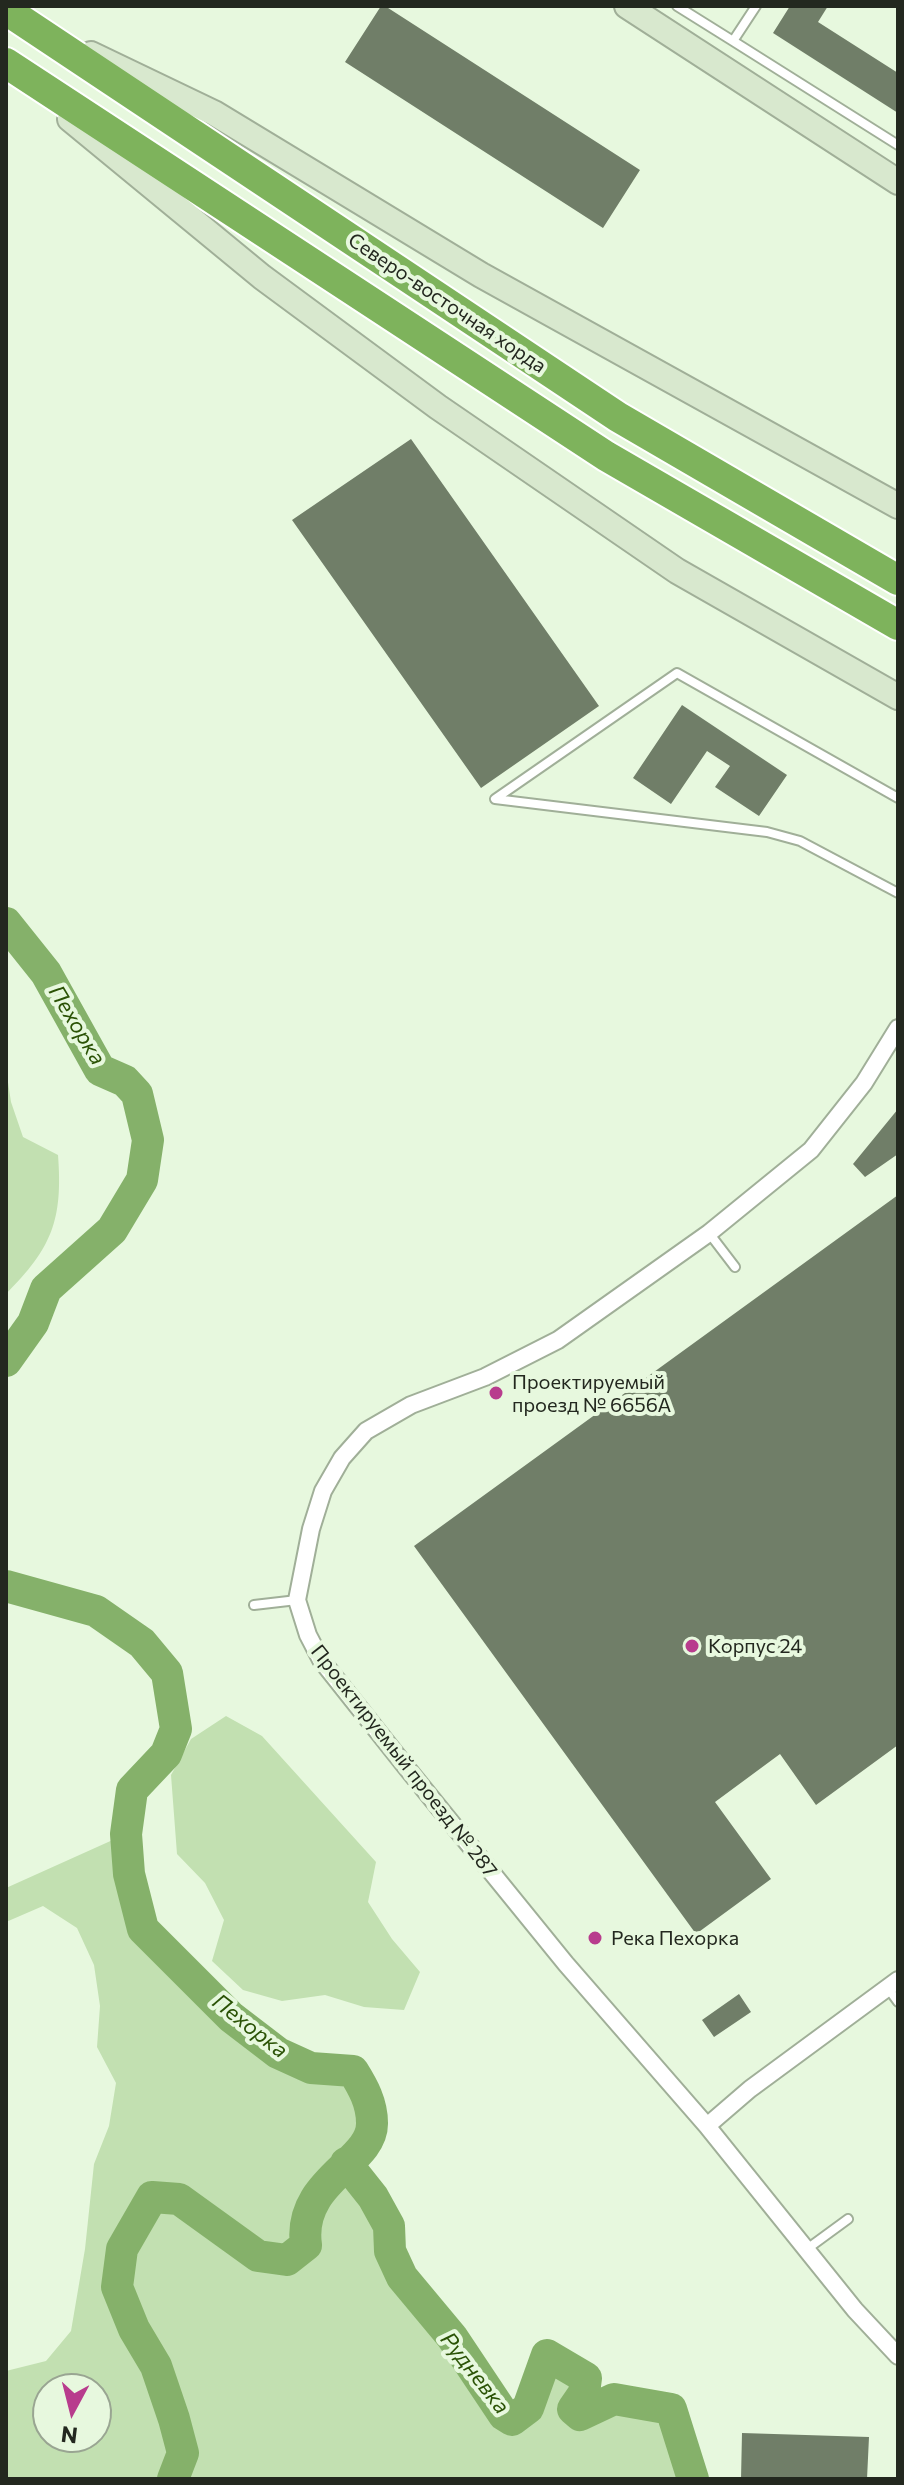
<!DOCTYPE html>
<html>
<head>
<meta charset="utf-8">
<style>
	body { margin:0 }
	#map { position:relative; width:904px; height:2485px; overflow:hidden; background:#e7f8de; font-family:Commissioner,sans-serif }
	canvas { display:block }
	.frame { position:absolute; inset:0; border:8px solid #23281f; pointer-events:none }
	.north { position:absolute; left:32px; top:2373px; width:80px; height:80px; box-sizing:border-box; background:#e7f8de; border:2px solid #99a592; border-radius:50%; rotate:187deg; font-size:22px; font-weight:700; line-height:32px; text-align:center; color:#23281f }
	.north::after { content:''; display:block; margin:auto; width:28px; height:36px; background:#b83c8d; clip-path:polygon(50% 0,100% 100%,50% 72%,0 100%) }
</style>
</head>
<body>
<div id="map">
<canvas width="904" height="2485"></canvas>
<div class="frame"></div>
<div class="north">N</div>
</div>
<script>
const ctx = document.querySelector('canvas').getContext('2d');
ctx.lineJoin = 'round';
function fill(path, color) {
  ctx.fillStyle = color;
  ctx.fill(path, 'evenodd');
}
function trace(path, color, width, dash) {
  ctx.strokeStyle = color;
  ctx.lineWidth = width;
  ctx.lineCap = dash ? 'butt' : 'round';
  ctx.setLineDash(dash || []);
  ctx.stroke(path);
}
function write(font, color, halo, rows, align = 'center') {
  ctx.font = font + ' Commissioner,sans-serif';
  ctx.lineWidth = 8;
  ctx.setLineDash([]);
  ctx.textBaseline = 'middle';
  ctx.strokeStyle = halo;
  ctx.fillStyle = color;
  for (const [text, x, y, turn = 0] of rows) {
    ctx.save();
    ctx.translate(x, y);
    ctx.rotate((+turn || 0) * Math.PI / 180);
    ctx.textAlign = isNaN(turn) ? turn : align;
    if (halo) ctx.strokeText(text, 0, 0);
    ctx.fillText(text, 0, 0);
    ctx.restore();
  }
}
const green = new Path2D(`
	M6,1069L11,1102L23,1137L58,1155C63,1220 52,1248 6,1294Z
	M226,1716L262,1736L376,1862L368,1902L392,1939L420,1972L404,2010L364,2007L325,1995L282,2001L243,1990L212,1961L224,1920L205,1883L177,1854L171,1775L191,1739Z
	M126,1834L129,1874L143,1929L231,2017L278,2053L311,2068L353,2071C378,2112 380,2128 347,2163L373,2197L389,2226L391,2251L402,2277L452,2337L504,2415L512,2420L528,2408L547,2355L586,2378L584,2393L573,2408L580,2415L614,2399L671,2409L693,2479H6V2371L46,2361L71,2331L85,2249L94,2164L109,2126L116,2083L97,2047L100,2006L94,1965L77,1928L43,1906L6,1922V1888ZM48,2389H96V2437H48Z`);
const river = new Path2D(`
	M6,923L46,973L100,1070L125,1081L137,1094L148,1140L142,1180L112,1230L46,1289L33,1323L6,1361
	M6,1586L96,1611L142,1643L167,1673L176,1729L166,1754L132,1790L126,1834L129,1874L143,1929L231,2017L278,2053L311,2068L353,2071C363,2087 372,2103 372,2123C373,2163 297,2180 306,2245L287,2260L258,2256L179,2199L152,2197L122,2249L117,2287L134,2329L156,2366L174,2419L183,2453L173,2479
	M346,2163L373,2197L389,2226L390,2251L402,2277L452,2337L504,2415L512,2420L528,2408L547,2355L586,2378L584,2393L573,2409L580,2415L614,2399L671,2409L693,2479`);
const building = new Path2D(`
	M381,6H385L640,170L603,228L345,62Z
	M790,6H828L818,22L898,73V113L773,33Z
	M411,439L599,706L481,788L292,520Z
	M682,705L787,775L759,816L715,787L730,766L707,751L671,804L633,778Z
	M898,1109V1154L865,1177L853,1164Z
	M898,1195V1745L816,1805L780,1754L715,1802L771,1879L696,1934L414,1546Z
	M739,1994L751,2012L714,2037L702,2020Z
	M742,2433L869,2437L867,2479H741Z`);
const lane = new Path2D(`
	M677,6L733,41
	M756,6L733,41L898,145
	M898,798L677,673L495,799L767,832L800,841L898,893
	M709,1233L735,1267
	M254,1605L297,1600
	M887,1987L898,2002
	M807,2249L848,2219`);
const street = new Path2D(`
	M898,1028L864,1083L811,1150L709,1233L558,1340L485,1377L411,1405L366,1431L342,1458L323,1491L311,1529L297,1600L308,1635L321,1660L406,1767L566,1964L707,2126L855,2310L898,2356
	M707,2126L750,2089L898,1980`);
const secondary = new Path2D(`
	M627,6L898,182
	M91,54L214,113L481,275L898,506
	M70,119L262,277L438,407L677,571L898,697`);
const highway = new Path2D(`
	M6,10L618,417L898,580
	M6,63L606,456L898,625`);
const markers = [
	[496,1393,8,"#b83c8d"],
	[692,1646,8,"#b83c8d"],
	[595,1938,8,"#b83c8d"]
];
const streetNames = [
	["Северо-восточная хорда",447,303,34],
	["Проектируемый проезд № 287",404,1761,52]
];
const poiNames = [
	["Проектируемый",512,1382],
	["проезд № 6656А",512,1405],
	["Корпус 24",708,1646],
	["Река Пехорка",611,1938]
];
const waterNames = [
	["Пехорка",77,1025,59],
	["Пехорка",250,2026,38],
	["Рудневка",475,2373,52]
];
fill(green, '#c2e0b1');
trace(river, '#85b16a', 32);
fill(building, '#707e68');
trace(lane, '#a0af98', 12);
trace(street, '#a0af98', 20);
trace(secondary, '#a0af98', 28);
trace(highway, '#fff', 34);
trace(lane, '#fff', 8);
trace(street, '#fff', 16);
trace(secondary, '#d8e8ce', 24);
trace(highway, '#7eb35c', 30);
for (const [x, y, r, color] of markers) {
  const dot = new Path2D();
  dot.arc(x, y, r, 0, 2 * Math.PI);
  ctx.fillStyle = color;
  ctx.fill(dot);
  trace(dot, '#e7f8de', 3);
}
write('20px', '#23281f', '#e7f8de', streetNames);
write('20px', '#23281f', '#e7f8de', poiNames, 'left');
write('italic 22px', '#2b5306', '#e7f8de', waterNames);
</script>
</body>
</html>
